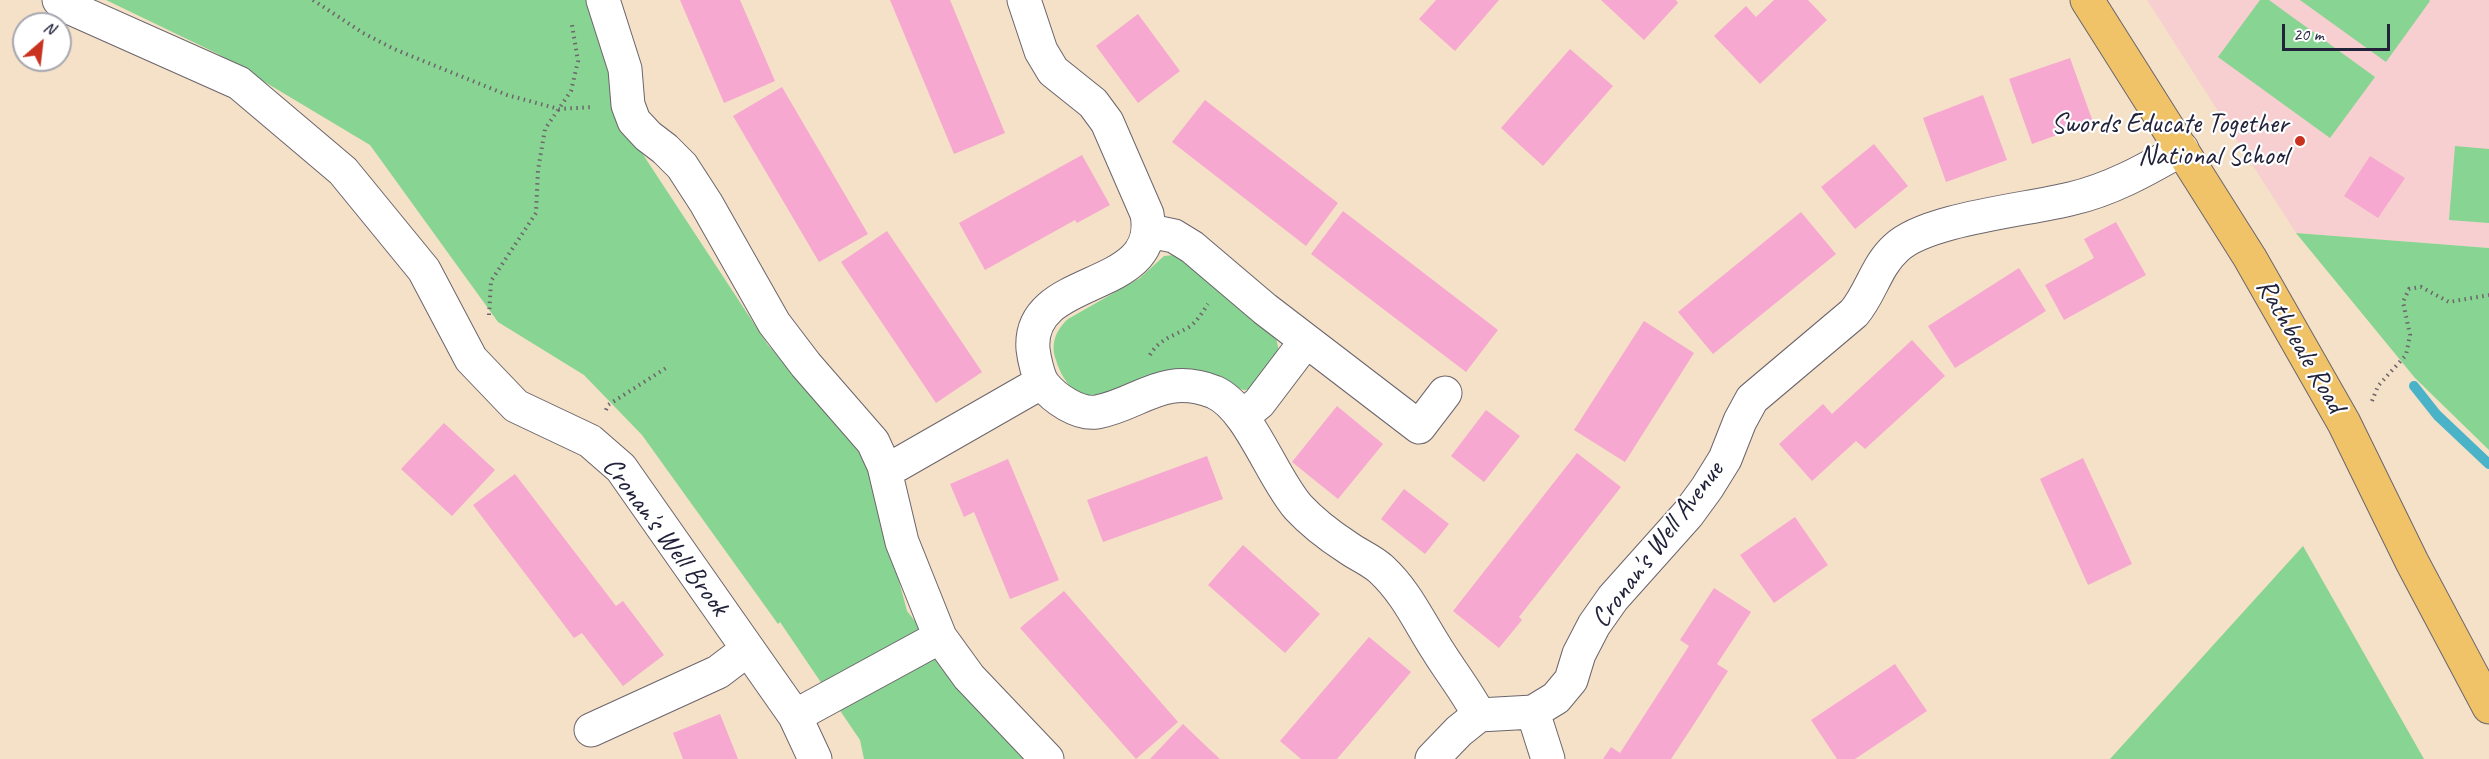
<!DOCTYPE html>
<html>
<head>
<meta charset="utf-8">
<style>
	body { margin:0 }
	#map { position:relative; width:2489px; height:759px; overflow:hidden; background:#f4e1c7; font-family:Caveat,sans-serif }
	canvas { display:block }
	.north { position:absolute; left:12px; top:12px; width:60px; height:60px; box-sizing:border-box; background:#fff; border:2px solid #a7a7b1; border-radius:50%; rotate:28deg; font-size:16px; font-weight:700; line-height:24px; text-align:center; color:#22223b }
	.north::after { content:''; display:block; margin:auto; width:21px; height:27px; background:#c8321e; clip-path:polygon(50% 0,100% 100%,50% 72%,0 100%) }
	.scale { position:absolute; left:2282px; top:24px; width:108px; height:27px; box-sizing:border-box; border:3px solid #22223b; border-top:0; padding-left:8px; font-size:18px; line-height:21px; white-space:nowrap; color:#22223b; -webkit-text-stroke:4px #fff; paint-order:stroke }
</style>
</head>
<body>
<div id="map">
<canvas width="2489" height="759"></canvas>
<div class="north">N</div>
<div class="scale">20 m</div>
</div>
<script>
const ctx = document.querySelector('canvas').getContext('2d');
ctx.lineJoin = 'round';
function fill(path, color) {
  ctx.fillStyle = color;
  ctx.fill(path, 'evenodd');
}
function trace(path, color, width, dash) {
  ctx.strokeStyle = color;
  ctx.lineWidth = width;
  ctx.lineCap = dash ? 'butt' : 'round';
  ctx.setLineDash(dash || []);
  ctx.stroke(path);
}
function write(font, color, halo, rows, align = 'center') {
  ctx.font = font + ' Caveat,sans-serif';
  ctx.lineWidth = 4.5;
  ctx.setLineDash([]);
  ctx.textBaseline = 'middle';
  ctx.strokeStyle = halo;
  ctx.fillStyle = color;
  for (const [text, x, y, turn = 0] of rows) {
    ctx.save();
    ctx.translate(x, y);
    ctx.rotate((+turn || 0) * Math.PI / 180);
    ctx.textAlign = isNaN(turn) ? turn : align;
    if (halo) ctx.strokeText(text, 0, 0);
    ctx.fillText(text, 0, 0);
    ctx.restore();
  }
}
const built = new Path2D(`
	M2147,0H2489V248L2296,233Z`);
const green = new Path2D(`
	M106,0H591L621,121L768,345L864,450L907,611L1024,759H864L860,740L780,622L778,624L642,435L584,375L498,322L370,145L218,54Z
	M2260,0H2269L2375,77L2330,138L2218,57Z
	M2300,0H2429L2430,1L2386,62Z
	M2455,146L2489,149V223L2449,220Z
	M2296,233L2489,248V450L2415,378Z
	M1174,255L1185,259L1276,338L1279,351L1255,389L1244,390L1235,387C1197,389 1158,391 1120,392C1110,393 1097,397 1088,396C1071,394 1060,374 1056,360C1050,344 1056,330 1068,319L1140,278L1164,256Z
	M2303,546L2424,759H2110Z`);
const stream = new Path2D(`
	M2414,386L2437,415L2489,464`);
const building = new Path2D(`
	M680,0H740L775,81L724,103Z
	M890,0H950L1005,133L954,154Z
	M1436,0H1499L1455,51L1419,19Z
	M1601,0H1676L1678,3L1644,40Z
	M1774,0H1808L1827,20L1760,84L1714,36L1746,6L1756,17Z
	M1138,14L1180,71L1138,103L1096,46Z
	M1570,49L1613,86L1543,166L1501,128Z
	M2070,58L2093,122L2032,144L2009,79Z
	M782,87L868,234L819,262L733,116Z
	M1983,95L2007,160L1946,182L1923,118Z
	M1205,100L1338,203L1306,246L1172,142Z
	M1874,144L1908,186L1855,229L1821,187Z
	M1082,155L1110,205L1077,223L1075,220L985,270L959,223Z
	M2370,156L2405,178L2378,218L2344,196Z
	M1343,211L1498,330L1466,372L1311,254Z
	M1801,212L1836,254L1713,354L1678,312Z
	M2116,222L2146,275L2064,320L2045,285L2094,258L2084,239Z
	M887,231L982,372L936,403L841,262Z
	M2019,268L2046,311L1955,368L1928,326Z
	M1644,321L1694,353L1625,462L1574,430Z
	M1912,340L1945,376L1865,449L1856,441L1812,481L1779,444L1823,404L1832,414Z
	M1337,406L1383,444L1338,499L1292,462Z
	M1486,410L1520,436L1484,482L1451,456Z
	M444,423L495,470L452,516L401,469Z
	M1577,453L1621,487L1519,617L1522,620L1499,648L1453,611Z
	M1207,456L1223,499L1103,542L1087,500Z
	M2083,458L2132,564L2088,585L2040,479Z
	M1008,459L1059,580L1010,599L974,512L964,517L950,484Z
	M515,474L616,606L623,601L664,655L623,686L582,633L574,638L473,505Z
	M1404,489L1449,524L1425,554L1381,519Z
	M1795,517L1828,565L1774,603L1740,555Z
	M1243,545L1320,614L1285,653L1208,585Z
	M1714,588L1751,612L1717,664L1728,671L1694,724L1671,759H1603L1611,747L1620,753L1689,646L1680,640Z
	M1064,591L1178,722L1136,759L1020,628Z
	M1369,637L1411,672L1337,759H1301L1280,741Z
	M1895,664L1927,711L1855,759H1837L1811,720Z
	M720,714L738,759H683L673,733Z
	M1183,724L1206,746L1220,759H1150Z`);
const path = new Path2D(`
	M313,0L363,33L394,49L507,95L559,109L593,107
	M489,315L491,281L536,213L538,170L545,129L571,91L578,61L572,25
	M1150,355C1159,339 1174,336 1189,327C1197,322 1203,311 1208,304
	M2372,401L2378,386L2406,355L2410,335L2403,302L2409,289L2421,287L2449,302L2489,295
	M606,410L608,405L666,368`);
const minor = new Path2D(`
	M59,0L64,5L239,83L343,171L424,270L471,359L516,406L590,441L621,468L795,716L815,759
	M603,0L625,69L628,105L634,121L648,136L665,149L682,166L706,203L774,323L806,365L873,442L884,466L902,542L940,637L969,677L1047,759
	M1024,0L1041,51L1053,71L1093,103L1107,122L1147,214C1162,295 1027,272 1033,349C1034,358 1038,376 1043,384C1054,398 1078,415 1097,412C1140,404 1163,372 1214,392C1249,407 1271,476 1298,507C1312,522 1330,536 1347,547C1358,555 1371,560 1381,569C1407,593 1419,622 1438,651C1451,672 1467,692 1479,715
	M1150,231L1174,236L1192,247L1265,309L1419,427L1445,393
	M1243,416L1259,403L1306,341
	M884,466L897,465L1042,382
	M1533,712L1548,759
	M795,716L940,637
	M591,730L718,672L747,650
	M1432,759L1459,731L1479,715L1533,712L1556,698L1571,680L1579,654L1594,625L1613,598L1688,514L1707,488L1725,459L1740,421L1752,399L1854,313C1871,293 1876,266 1896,248C1926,219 2026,210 2070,199C2110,190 2146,170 2182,149`);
const major = new Path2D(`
	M2087,0L2250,258L2344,423L2412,562L2489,707`);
const markers = [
	[2300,141,6,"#c8321e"]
];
const poiNames = [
	["Swords Educate Together",2288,125],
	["National School",2288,157]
];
const streetNames = [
	["Rathbeale Road",2300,346,60],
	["Cronan's Well Brook",665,537,53],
	["Cronan's Well Avenue",1658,545,-53]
];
fill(built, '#f7cfd1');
fill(green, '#88d492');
trace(stream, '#4ab3c8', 10);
fill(building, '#f7a8d0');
trace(minor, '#6c656c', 35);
trace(major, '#6c656c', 35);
trace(path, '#6c656c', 4, [1.5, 4.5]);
trace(minor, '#fff', 33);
trace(major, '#f0c369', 33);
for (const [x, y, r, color] of markers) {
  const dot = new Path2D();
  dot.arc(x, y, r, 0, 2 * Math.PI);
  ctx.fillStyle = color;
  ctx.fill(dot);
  trace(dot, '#fff', 2);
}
write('28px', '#22223b', '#fff', poiNames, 'right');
write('28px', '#22223b', '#fff', streetNames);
</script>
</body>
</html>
